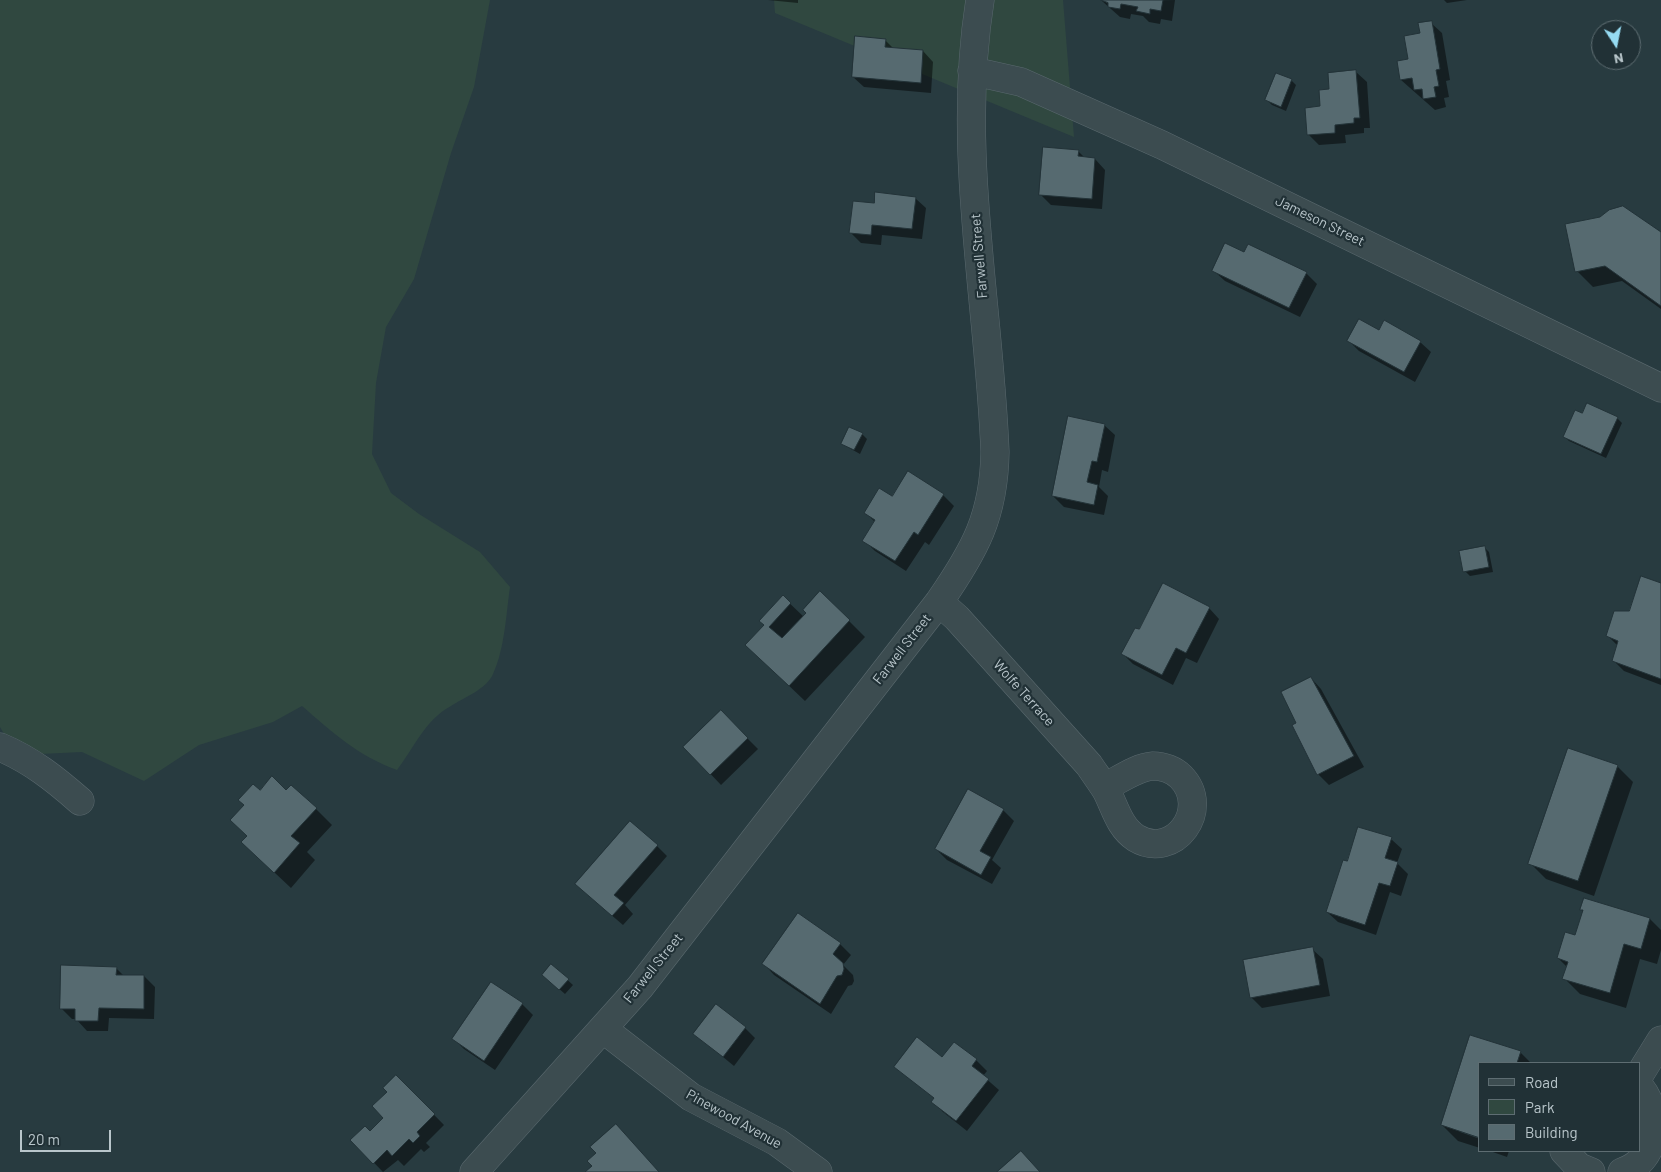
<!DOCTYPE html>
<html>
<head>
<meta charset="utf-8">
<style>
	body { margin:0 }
	#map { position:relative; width:1661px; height:1172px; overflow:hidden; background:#283b40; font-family:Barlow,sans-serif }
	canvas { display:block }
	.legend { position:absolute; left:1478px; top:1062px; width:162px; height:90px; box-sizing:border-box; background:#213136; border:1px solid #5e6d72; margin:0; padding:6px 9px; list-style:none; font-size:15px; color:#b9c6cb }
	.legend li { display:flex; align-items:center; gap:10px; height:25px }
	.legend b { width:25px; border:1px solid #5e6d72 }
	.north { position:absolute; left:1591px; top:20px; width:50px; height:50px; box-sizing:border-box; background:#213136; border:1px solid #5e6d72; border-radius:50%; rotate:169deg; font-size:14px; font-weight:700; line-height:20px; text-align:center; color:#b9c6cb }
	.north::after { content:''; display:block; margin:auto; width:18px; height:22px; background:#96dbf2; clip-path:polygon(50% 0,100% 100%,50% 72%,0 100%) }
	.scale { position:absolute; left:20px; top:1130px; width:91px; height:22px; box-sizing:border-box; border:2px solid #b9c6cb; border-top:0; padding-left:6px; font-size:15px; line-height:18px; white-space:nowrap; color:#b9c6cb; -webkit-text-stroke:4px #213136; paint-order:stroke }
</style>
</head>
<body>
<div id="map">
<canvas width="1661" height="1172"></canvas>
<ul class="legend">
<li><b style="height:6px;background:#3c4c50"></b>Road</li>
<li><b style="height:14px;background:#304840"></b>Park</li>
<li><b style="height:14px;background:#566a70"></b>Building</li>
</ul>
<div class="north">N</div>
<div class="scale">20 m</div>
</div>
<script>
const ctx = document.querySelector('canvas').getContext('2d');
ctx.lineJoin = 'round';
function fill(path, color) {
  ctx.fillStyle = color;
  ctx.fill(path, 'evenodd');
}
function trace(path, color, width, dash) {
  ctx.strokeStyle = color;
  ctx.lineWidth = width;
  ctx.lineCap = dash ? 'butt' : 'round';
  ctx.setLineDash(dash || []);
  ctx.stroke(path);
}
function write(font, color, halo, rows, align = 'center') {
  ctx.font = font + ' Barlow,sans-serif';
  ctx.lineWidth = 4.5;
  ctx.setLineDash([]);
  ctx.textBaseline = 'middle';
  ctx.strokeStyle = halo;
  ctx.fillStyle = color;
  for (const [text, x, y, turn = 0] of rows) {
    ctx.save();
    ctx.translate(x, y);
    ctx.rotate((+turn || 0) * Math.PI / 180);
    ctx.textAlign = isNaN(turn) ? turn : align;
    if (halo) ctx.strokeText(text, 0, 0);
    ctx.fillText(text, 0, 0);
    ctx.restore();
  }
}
const green = new Path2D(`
	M0,0H490L474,87L451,153L414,279L386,327L376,383L372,454L391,493L419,514L480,552L510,587C506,614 505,648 493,674C487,689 463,698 451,706C425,720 414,748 397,770C358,756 332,732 302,706L273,722L199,745L144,781L82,752L40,754L4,734L0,727Z
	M774,0H1063L1074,137L775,13Z`);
const shadow = new Path2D(`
	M768,0H798V3Z
	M1175,0L1172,21L1161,19L1160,24L1149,22L1143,16L1131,14L1130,19L1120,17L1102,1Z
	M1444,0H1467L1447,3Z
	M1431,23L1442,33L1450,80L1446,81L1449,97L1444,98L1446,107L1435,110L1401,80Z
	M885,40L894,49L923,51L933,62L931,93L864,87L853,77Z
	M1356,72L1367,82L1370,128H1364V133L1345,135L1346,143L1319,145L1309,135L1330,90Z
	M1291,80L1296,85L1286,111L1272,105L1267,100Z
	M1078,151L1085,158L1095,159L1105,170L1102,209L1051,205L1040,194Z
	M915,198L926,208L922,239L882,235L881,245L861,243L850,232L875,204Z
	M1661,234V309L1622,281L1593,287L1577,271Z
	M1244,254L1306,273L1317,284L1300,317L1225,281L1214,271Z
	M1348,340L1420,342L1431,352L1415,382L1359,351Z
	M1583,415L1617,418L1622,423L1606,458L1569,441L1564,436Z
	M1104,425L1115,435L1108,472L1102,470L1099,487L1108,496L1104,515L1064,507L1053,496Z
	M862,434L867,439L860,454L842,444Z
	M943,495L954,506L929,545L925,542L906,571L875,551L864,540L875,522L865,512L893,498Z
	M1484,547L1489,552L1493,572L1470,576L1465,571Z
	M1661,584V685L1624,671L1614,661L1618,646L1608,636Z
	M783,597L804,617L849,621L865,637L805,701L763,661L766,625Z
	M1209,608L1219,619L1197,663L1186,658L1173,685L1133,664L1123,654L1139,631Z
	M1311,678L1321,689L1364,767L1329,785L1318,774L1297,724Z
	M721,712L758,749L721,785L685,747Z
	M1617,766L1633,782L1594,896L1546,879L1530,863Z
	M286,791L316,809L332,825L307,852L315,860L291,888L259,858L248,837L245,805L260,792Z
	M1003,810L1014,821L992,860L1001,868L992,884L947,860L936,849Z
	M1391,839L1402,849L1397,863L1408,874L1401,896L1390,892L1376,935L1338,922L1327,912L1348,863Z
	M657,846L667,856L625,905L633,914L623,925L588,895Z
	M1584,899L1650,919L1661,930V950L1657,964L1640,959L1626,1008L1580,994L1564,978L1567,967L1558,958L1576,937L1583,912L1581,909Z
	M840,944L851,955L843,965L853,975L854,981L852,985L848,986L831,1014L774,975L764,964Z
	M1312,949L1323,959L1330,996L1262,1008L1251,997Z
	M552,966L573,985L565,994L549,980Z
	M116,968L124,976H144L155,987L154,1019L109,1018L108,1031H87L76,1019H72L61,1008Z
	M522,1004L533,1015L495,1070L464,1049L453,1038Z
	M745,1028L755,1038L734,1066L695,1034Z
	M1471,1037L1520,1052L1531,1063H1480L1460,1130V1132L1480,1139V1148L1458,1141L1442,1125Z
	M942,1059L976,1060L987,1071L983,1076L999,1090L967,1131L943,1112L933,1102L935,1099L896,1066Z
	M396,1076L444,1125L426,1143L430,1147L424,1152L421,1149L404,1166L398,1160L383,1172L352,1140L370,1132L385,1118L389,1092Z
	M1490,1151H1509L1507,1157Z`);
const building = new Path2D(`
	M1101,0H1163L1161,11L1150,9V14L1136,11L1138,7L1121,4L1120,9L1108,7V3Z
	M1432,21L1440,69L1436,70L1439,86L1434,87L1436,97L1423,99L1422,89L1414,90L1412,78L1400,80L1397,61L1408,59L1404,36L1420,33L1418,23Z
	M855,36L886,39L885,47L923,50L921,83L852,77Z
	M1356,70L1360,118H1354V123L1335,125V133L1307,135L1305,108L1320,106L1319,90L1329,89L1328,73Z
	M1276,73L1292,79L1281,107L1265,100Z
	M1043,147L1079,150L1078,156L1095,158L1092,199L1039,195Z
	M875,192L916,197L912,229L872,225L871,235L849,233L853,201L874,203Z
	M1623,206L1661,232V306L1605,266L1575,272L1565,224L1600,217L1609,210Z
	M1225,243L1244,252L1248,244L1307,272L1289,308L1212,271Z
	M1359,319L1379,330L1384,320L1421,341L1404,372L1347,341Z
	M1587,403L1618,417L1601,454L1563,437L1575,410L1582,413Z
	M1068,416L1105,424L1097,462L1092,461L1087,482L1098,485L1094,505L1052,496Z
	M849,427L863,433L854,450L841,444Z
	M908,471L944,494L918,535L914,532L895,561L862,541L875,520L864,513L879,488L892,496Z
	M1485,546L1489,567L1463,572L1459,551Z
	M1641,576L1661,583V679L1612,661L1618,641L1606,636L1614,611H1629Z
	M1163,583L1210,607L1186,653L1176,648L1162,675L1121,654L1135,628L1139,629Z
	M820,591L850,620L789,686L745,645L764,625L759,621L783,595L791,603L769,627L782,638L806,613L803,610Z
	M1311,677L1354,756L1317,775L1292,725L1296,723L1281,692Z
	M721,710L748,738L710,775L683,747Z
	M1568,748L1618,765L1578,881L1528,864Z
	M272,776L286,790L291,785L317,808L291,836L300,843L274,873L241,842L247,836L230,820L244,805L238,800L253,784L260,790Z
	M968,789L1004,809L980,851L991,857L981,875L935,849Z
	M630,821L658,845L614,895L624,903L612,916L575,884Z
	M1358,827L1392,837L1385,858L1398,862L1390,886L1379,883L1365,925L1326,912L1343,860L1347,861Z
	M1584,898L1650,918L1641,949L1624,944L1610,993L1562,979L1568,962L1557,958L1565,932L1575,935L1583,910H1580Z
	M798,913L841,943L833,954L843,963L844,969L842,975L837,976L820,1004L762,964Z
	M1313,947L1320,985L1250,998L1243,960Z
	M551,964L569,979L559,990L542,975Z
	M61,965L117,967L116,975H144V1009L99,1008L98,1021H75V1009H60Z
	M491,982L523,1003L484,1061L452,1039Z
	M716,1004L746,1027L723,1057L693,1034Z
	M1470,1035L1521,1051L1517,1063H1480V1138L1441,1125Z
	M917,1037L942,1057L954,1042L977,1059L972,1066L989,1079L956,1121L931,1102L934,1098L894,1067Z
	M396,1075L435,1114L417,1132L420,1136L413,1143L409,1139L392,1156L387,1150L373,1164L350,1140L365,1126L370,1131L383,1118L372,1106L387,1092L383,1088Z
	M616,1124L659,1172H585L592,1166L587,1161L596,1153L590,1147Z
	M1021,1151L1040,1172H997Z`);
const minor = new Path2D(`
	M972,71L1021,82L1162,145L1661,388
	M939,602L957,618L1089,765C1095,774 1101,782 1106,790C1115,807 1119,827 1136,838C1174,861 1212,809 1181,777C1174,770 1163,766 1153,766C1137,767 1119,780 1105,787
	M0,747C31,760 55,779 80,801
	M603,1029L691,1097L777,1142L818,1172
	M1640,1074L1661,1040
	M1564,1151L1579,1167L1591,1172
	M474,1172L640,987L939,602C975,550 994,516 995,452C989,301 956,151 980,0
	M1622,1172C1659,1160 1661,1113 1640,1087`);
const streetNames = [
	["Jameson Street",1320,221,26],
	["Farwell Street",979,256,-95],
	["Farwell Street",902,649,-52],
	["Wolfe Terrace",1024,693,48],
	["Farwell Street",653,968,-51],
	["Pinewood Avenue",734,1119,29]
];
fill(green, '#304840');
fill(shadow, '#0007');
fill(building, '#566a70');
trace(building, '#233338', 1);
trace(minor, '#5a696e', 29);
trace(minor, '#3c4c50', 28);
write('14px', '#b9c6cb', '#213136', streetNames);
</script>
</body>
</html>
